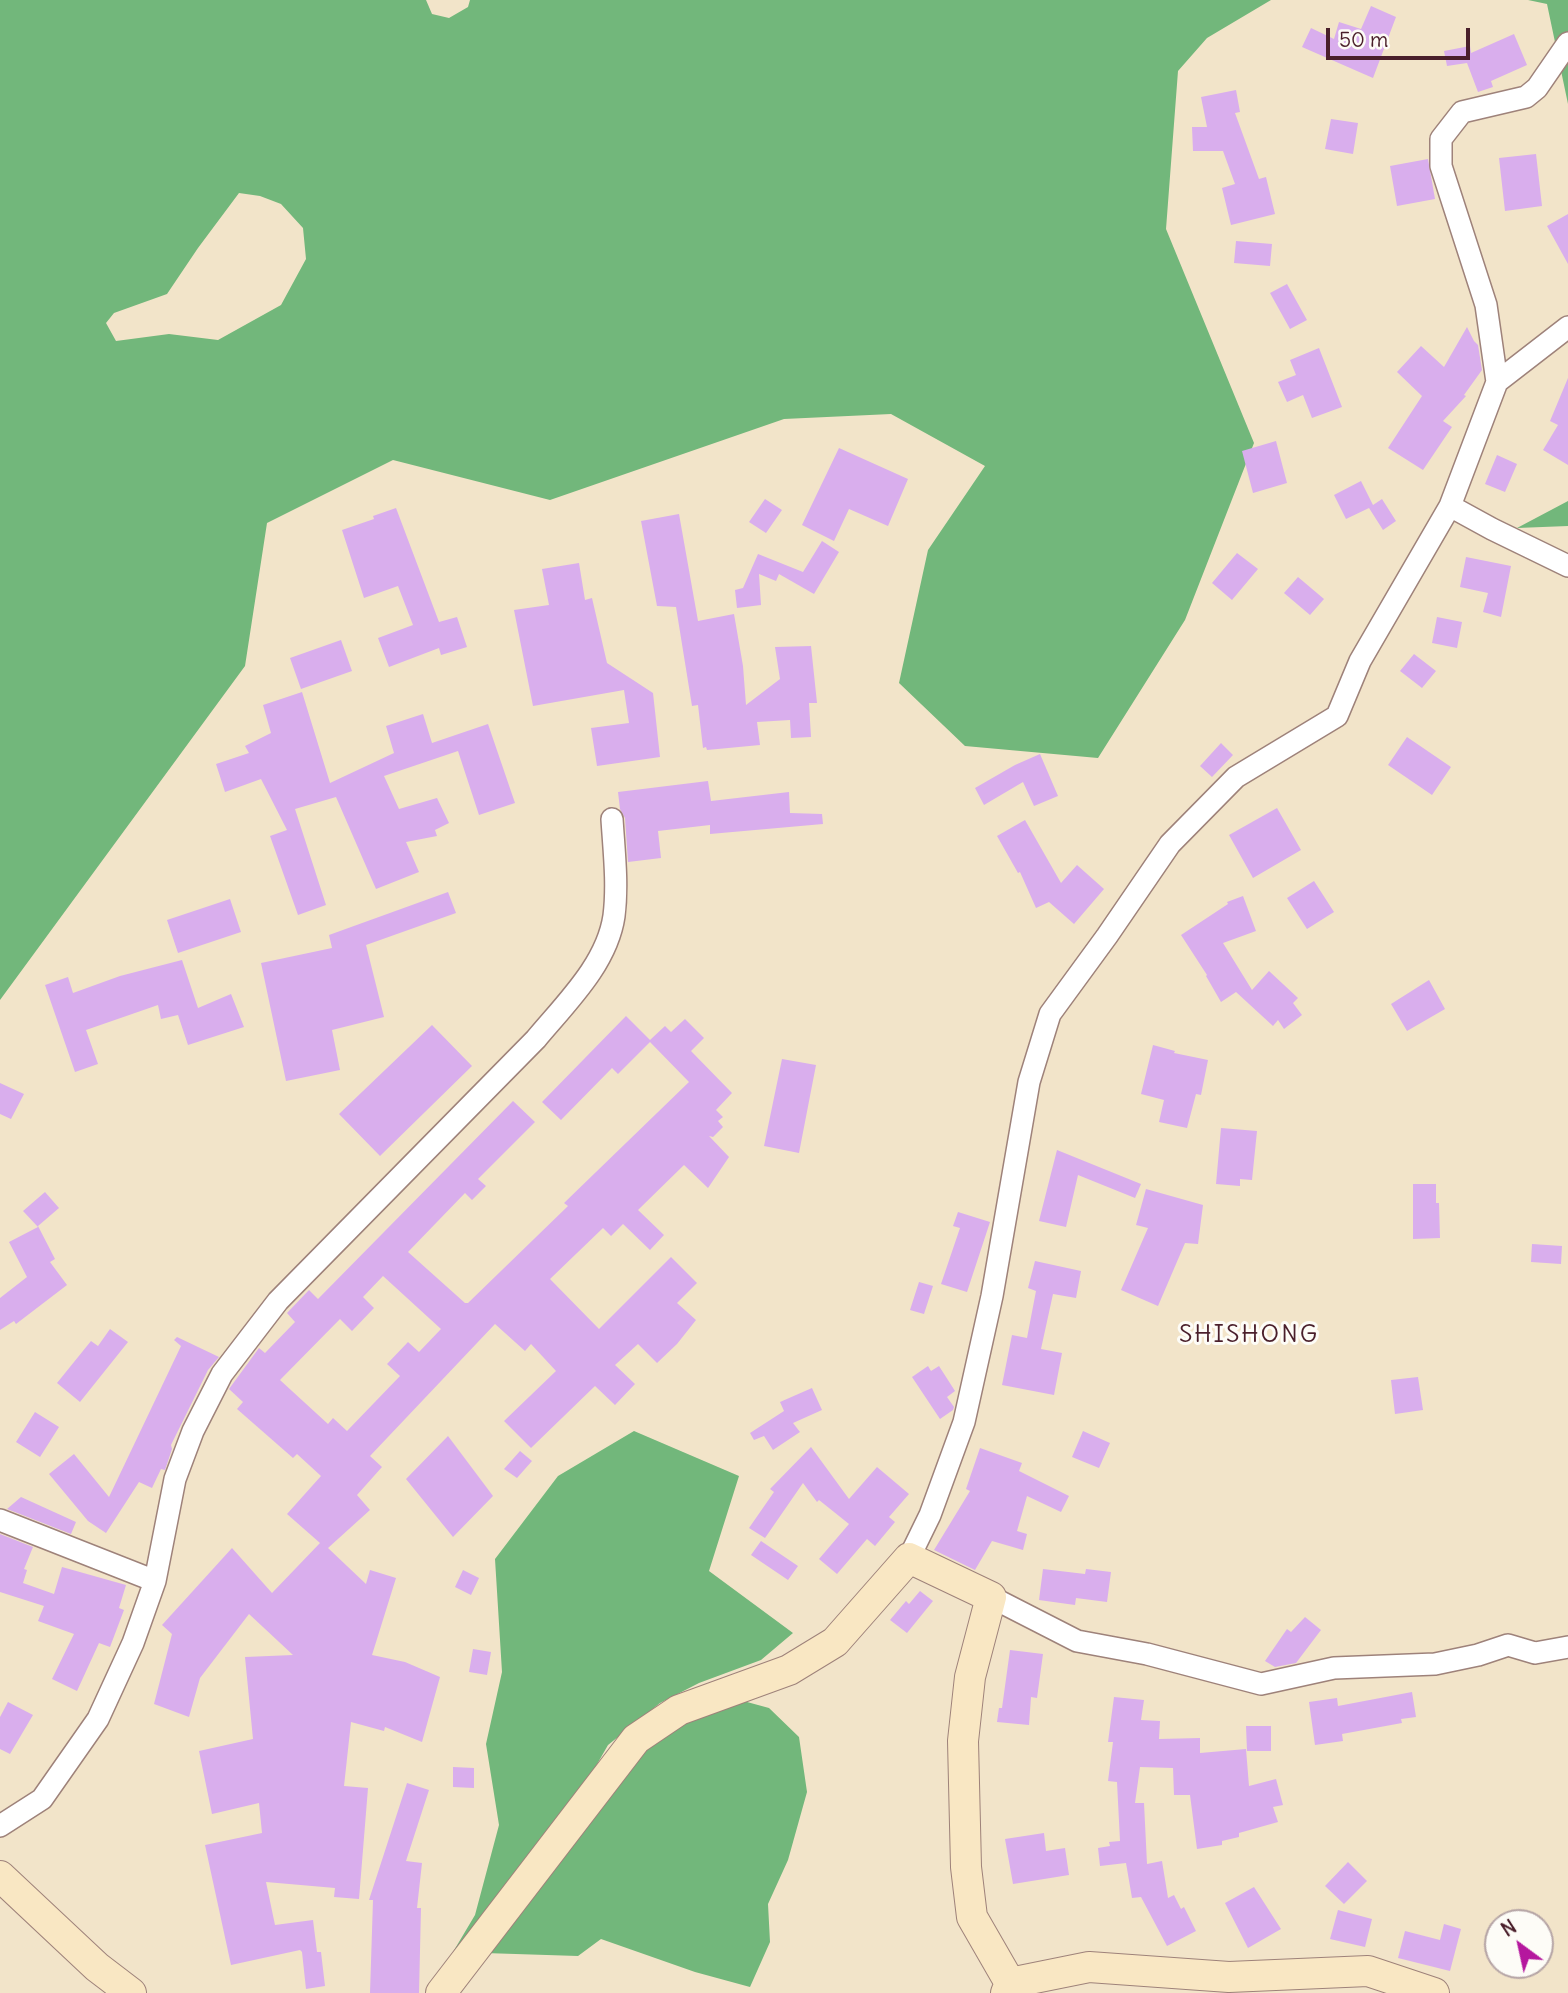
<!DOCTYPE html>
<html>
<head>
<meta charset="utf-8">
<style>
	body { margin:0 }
	#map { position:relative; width:1568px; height:1993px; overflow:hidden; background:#f2e4c9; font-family:Delius,sans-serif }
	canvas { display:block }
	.north { position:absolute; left:1484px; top:1909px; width:70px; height:70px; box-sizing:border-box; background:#fdfcf7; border:2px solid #b5a4a5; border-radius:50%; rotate:327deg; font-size:19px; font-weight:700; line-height:28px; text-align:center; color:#4a1f2b }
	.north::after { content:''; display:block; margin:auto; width:24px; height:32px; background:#b5179e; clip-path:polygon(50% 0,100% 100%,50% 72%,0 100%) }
	.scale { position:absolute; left:1326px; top:28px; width:144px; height:32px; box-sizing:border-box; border:4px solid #4a1f2b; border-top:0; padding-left:9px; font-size:21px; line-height:24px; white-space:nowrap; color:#4a1f2b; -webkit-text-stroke:5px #fdfcf7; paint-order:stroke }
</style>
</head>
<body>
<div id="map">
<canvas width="1568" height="1993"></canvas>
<div class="north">N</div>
<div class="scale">50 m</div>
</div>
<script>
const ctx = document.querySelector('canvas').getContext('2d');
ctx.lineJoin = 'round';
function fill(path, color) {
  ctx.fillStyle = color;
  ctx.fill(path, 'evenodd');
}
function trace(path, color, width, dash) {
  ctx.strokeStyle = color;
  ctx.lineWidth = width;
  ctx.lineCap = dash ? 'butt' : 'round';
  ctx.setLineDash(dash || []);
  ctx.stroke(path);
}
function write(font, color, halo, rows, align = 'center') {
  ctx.font = font + ' Delius,sans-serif';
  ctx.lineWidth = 6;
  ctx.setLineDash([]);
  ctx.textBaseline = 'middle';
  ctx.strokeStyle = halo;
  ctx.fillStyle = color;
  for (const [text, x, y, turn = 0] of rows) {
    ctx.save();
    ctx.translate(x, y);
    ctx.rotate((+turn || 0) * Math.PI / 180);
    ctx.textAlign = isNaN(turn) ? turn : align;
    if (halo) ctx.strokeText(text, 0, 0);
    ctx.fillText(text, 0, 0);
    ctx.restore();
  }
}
const forest = new Path2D(`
	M0,0H426L432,14L449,18L468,7L470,0H1271L1207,38L1178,71L1166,229L1254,443L1185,620L1098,758L965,746L899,683L928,550L985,466L891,414L784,419L550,500L393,460L267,523L245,666L0,1000ZM239,193L260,196L281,204L303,228L306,259L281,305L218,340L169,334L116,341L106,323L114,313L167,294L198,248Z
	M1528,0H1568V104L1547,4Z
	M1568,501V526L1517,528Z
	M634,1431L739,1476L709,1571L793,1633L761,1660L699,1683L660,1703L608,1745L596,1766L606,1790L649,1735L717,1703L747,1702L769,1708L799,1737L807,1792L788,1860L768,1904L770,1942L750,1987L695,1972L601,1939L578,1956L453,1952L475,1915L499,1825L486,1744L502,1672L495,1559L558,1476Z`);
const building = new Path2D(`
	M1371,6L1396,17L1373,78L1302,47L1311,28L1334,39L1339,22L1361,29Z
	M1514,34L1527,65L1491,81L1493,87L1478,92L1467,63L1447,66L1444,51L1470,46L1471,53Z
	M1236,90L1240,112L1235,113L1259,179L1266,177L1275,214L1231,225L1222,188L1235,184L1223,151H1193L1192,127H1207L1201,97Z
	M1331,119L1358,123L1353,154L1325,149Z
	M1536,154L1542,206L1505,211L1499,158Z
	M1428,159L1435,199L1397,206L1390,166Z
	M1568,214V264L1547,226Z
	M1236,241L1272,244L1270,266L1234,263Z
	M1287,284L1307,320L1290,329L1270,293Z
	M1467,327L1474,341L1478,345L1482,370L1464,395L1466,396L1443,421L1452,427L1423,470L1388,448L1422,396L1397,372L1421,346L1444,367Z
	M1319,348L1342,407L1312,418L1303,395L1287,402L1278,382L1296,375L1290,360Z
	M1568,378V465L1543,450L1558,425L1550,421Z
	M1276,441L1287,483L1253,493L1242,451Z
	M839,448L908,479L888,526L849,509L834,541L802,525Z
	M1497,455L1517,464L1505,492L1485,484Z
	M1361,481L1373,505L1382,499L1396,521L1383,530L1369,508L1346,519L1334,495Z
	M765,499L782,510L766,533L749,522Z
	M396,508L439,622L457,617L467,647L441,655L439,648L389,667L378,638L413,625L398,586L364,598L342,530L374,519L373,516Z
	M679,514L698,621L734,614L743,666L746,705L780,679L775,647L811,646L817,703H809L811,737L791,738L790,720L757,722L760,745L707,750L706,747L703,748L698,705L692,706L676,607L657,606L641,521Z
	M822,541L839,552L814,594L779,574L776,581L759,574L761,605L737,608L735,590L743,588L758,554L803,572Z
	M1237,553L1258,569L1232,600L1212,583Z
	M1466,557L1511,566L1501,617L1483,612L1488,593L1460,587Z
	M579,563L585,600L592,598L607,663L653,693L660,757L597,766L591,728L629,723L624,690L533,706L514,610L549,605L542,569Z
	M1298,577L1324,599L1310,615L1284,593Z
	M1437,617L1462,622L1457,648L1432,643Z
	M341,640L352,671L301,689L290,658Z
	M1414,654L1436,671L1422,688L1400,671Z
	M302,692L330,783L394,753L386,726L423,714L432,743L488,724L515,803L479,815L458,751L384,776L399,809L437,798L449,823L435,830L437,836L406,842L419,872L376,889L336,797L295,809L326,905L298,915L270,836L287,830L261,779L225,792L216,764L249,753L245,746L271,733L263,705Z
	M1407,737L1451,767L1432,795L1388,765Z
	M1221,743L1233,755L1212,777L1200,766Z
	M1040,754L1058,796L1034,806L1023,782L984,805L975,788L1015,765Z
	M708,781L711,801L789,792L790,813L822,814L823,824L710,834V825L658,831L661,858L628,862L625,818L620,809L618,792Z
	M1277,808L1301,850L1253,878L1229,835Z
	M1025,820L1061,883L1077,865L1104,889L1074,924L1049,902L1036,908L1020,872L1018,873L997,836Z
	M1314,881L1334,912L1307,929L1287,898Z
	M448,892L456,913L366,945L384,1017L332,1030L340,1070L286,1081L261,963L332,948L329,935Z
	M1243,896L1256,931L1223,943L1252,990L1269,971L1298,998L1293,1003L1302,1015L1284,1029L1278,1020L1273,1026L1236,992L1221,1002L1206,976L1207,975L1181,935L1228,904L1227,902Z
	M230,899L241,932L178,953L167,920Z
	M182,960L198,1008L231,994L244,1027L188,1045L178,1015L161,1019L158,1005L86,1030L98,1064L75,1072L45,985L68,977L73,993L120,976Z
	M1429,980L1445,1009L1407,1031L1391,1004Z
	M626,1016L650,1040L665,1026L671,1032L685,1019L704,1038L691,1051L732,1093L716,1110L723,1117L718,1121L723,1127L713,1137L709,1136L729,1157L708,1188L684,1165L638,1210L664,1235L650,1250L623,1224L611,1236L603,1228L550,1279L599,1329L671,1257L697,1283L677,1303L696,1320L677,1344L657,1363L638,1344L615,1365L635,1384L615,1405L595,1386L531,1448L504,1421L556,1371L531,1344L525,1351L495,1324L370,1456L382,1467L357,1495L370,1510L328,1548L366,1584L370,1570L396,1578L372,1655L405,1662L440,1677L422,1742L385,1727L384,1731L351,1722L344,1786L368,1788L359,1899L334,1897L335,1888L266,1882L275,1925L313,1920L317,1952H321L325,1986L306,1989L302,1952L300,1950L231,1965L205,1845L262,1833L259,1803L212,1814L199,1751L253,1739L245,1657L293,1655L249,1614L200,1678L189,1717L154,1704L172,1634L162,1625L232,1548L272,1593L320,1543L287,1514L321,1476L297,1454L293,1458L237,1409L243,1402L229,1389L259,1348L265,1353L295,1322L287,1313L309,1290L318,1299L513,1101L535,1122L478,1179L486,1186L472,1200L465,1193L408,1252L465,1303H468L568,1206L564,1203L689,1082L650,1042L618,1074L612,1068L561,1120L542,1102ZM383,1276L441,1329L419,1352L408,1342L387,1364L400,1376L347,1431L333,1418L328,1424L280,1380L340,1319L352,1331L374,1308L363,1297Z
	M432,1025L472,1066L380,1156L339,1114Z
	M1153,1045L1175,1051L1174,1053L1208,1060L1201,1095L1196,1094L1187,1128L1159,1122L1164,1100L1141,1094Z
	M782,1059L816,1065L799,1153L764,1146Z
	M0,1083L24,1094L11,1119L0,1114Z
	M1221,1128L1257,1131L1252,1180L1240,1179V1186L1216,1184Z
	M1057,1150L1141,1184L1135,1198L1078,1175L1066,1227L1039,1221Z
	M1413,1184H1436V1203H1439L1440,1238L1413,1239Z
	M1146,1189L1203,1205L1198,1244L1185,1243L1158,1306L1121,1290L1148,1228L1136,1225Z
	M45,1192L59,1208L38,1226L55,1259L50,1262L67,1285L16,1324L14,1321L0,1330V1298L27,1277L9,1242L38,1227L23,1211Z
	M958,1212L990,1222L967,1292L941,1284L960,1228L953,1226Z
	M1532,1244L1562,1246L1561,1264L1531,1262Z
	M1035,1261L1081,1271L1076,1298L1053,1294L1041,1349L1062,1353L1054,1395L1002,1385L1012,1335L1027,1338L1036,1291L1028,1288Z
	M919,1282L933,1286L924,1314L910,1310Z
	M110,1329L128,1342L80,1402L57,1383L91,1341L98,1346Z
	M177,1337L219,1357L208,1370L171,1445L172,1449L165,1470L161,1469L152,1488L139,1482L106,1533L88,1521L49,1474L74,1454L109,1497L181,1346L174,1340Z
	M928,1366L931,1371L939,1366L955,1391L947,1397L954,1407L953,1410L940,1419L912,1377Z
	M1418,1377L1423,1410L1395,1414L1391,1380Z
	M812,1388L822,1410L793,1423L800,1432L773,1450L764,1436L754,1440L750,1433L784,1411L780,1402Z
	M35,1412L59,1427L40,1457L16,1442Z
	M1083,1431L1110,1443L1099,1468L1072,1457Z
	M448,1436L493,1496L453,1537L406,1479Z
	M811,1447L849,1499L877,1467L909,1494L889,1517L895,1522L875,1546L867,1539L837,1574L819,1559L849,1524L819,1500L817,1502L803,1483L765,1538L749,1528L774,1492L770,1489Z
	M980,1448L1022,1463L1019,1471L1069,1496L1061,1512L1027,1496L1017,1531L1027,1534L1023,1550L992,1541L975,1570L934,1550L970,1491L966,1489Z
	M520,1451L532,1461L517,1478L504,1469Z
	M21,1497L76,1522L71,1534L7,1509Z
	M0,1534L33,1547L24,1569L27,1570L23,1583L54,1594L62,1567L126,1585L119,1608L124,1610L110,1647L99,1643L77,1691L52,1679L74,1634L38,1621L44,1606L0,1592Z
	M761,1541L798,1566L788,1580L751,1555Z
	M1043,1569L1085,1574L1086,1569L1111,1572L1107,1602L1076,1598L1075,1605L1039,1600Z
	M463,1570L479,1578L471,1595L455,1587Z
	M920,1591L933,1601L907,1633L890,1620L906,1601L909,1604Z
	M1305,1617L1321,1630L1296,1663L1275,1667L1265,1661L1287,1629L1291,1632Z
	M473,1649L491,1652L487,1675L469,1672Z
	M1010,1650L1043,1654L1037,1698L1031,1697L1029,1725L997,1722L999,1708H1002Z
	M1412,1692L1416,1717L1401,1719L1402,1723L1342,1734L1343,1741L1315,1745L1309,1702L1337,1698L1338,1706Z
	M1114,1697L1144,1700L1141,1720L1160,1721L1159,1739L1200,1738V1753L1246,1749L1249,1786L1276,1779L1283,1805L1273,1807L1278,1822L1239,1833V1837L1222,1841V1845L1197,1849L1190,1795H1174L1173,1768L1140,1767L1135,1803H1144L1147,1864L1162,1861L1168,1898L1174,1895L1181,1909L1184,1907L1196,1931L1167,1946L1141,1897L1132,1898L1126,1863L1100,1866L1098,1848L1110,1846L1109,1842L1120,1841L1117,1782L1108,1781L1113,1742H1108Z
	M8,1702L33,1715L10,1754L0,1749V1717Z
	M1246,1726H1271V1751H1247Z
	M453,1767L474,1768V1788L453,1787Z
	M407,1783L429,1790L406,1861L422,1863L417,1908H421L419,1993H370L373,1900H369Z
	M1044,1833L1046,1851L1065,1848L1069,1875L1013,1884L1005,1839Z
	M1348,1862L1367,1881L1344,1904L1325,1886Z
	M1254,1887L1281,1929L1248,1948L1225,1903Z
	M1338,1910L1372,1919L1365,1947L1330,1939Z
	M1444,1924L1461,1929L1450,1971L1398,1958L1405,1931L1440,1940Z`);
const street = new Path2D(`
	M1497,382L1568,327
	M1450,506L1492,529L1568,566
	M0,1520L155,1581
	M909,1558L930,1515L964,1422L992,1296L1029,1082L1050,1014L1107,936L1170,844L1236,777L1337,716L1360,661L1450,506L1497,382L1486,305L1441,166V139L1462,112L1526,97L1537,88L1568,43
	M991,1597L1077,1641L1147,1654L1261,1684L1334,1668L1435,1664L1478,1655L1508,1645L1535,1653L1568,1647
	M0,1826L42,1799L98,1719L133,1643L155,1581L175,1479L193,1431L222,1374L278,1301L536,1039C566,1003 607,964 614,916C618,884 614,851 612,819`);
const secondary = new Path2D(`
	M0,1876L97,1967L131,1993
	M1010,1983L1089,1967L1229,1977L1368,1971L1434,1993
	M441,1993L636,1739L679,1710L789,1670L835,1642L909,1558L991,1597L970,1677L963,1741L966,1867L972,1917L1010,1983L1006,1993`);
const quarterNames = [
	["SHISHONG",1249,1335]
];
fill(forest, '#72b77b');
fill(building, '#d9aeed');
trace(street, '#9e827a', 24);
trace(secondary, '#9e827a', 32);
trace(street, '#fff', 21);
trace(secondary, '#f9e7c3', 30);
ctx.letterSpacing = '2px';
write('24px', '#4a1f2b', '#fdfcf7', quarterNames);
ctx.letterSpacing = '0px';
</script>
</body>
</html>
